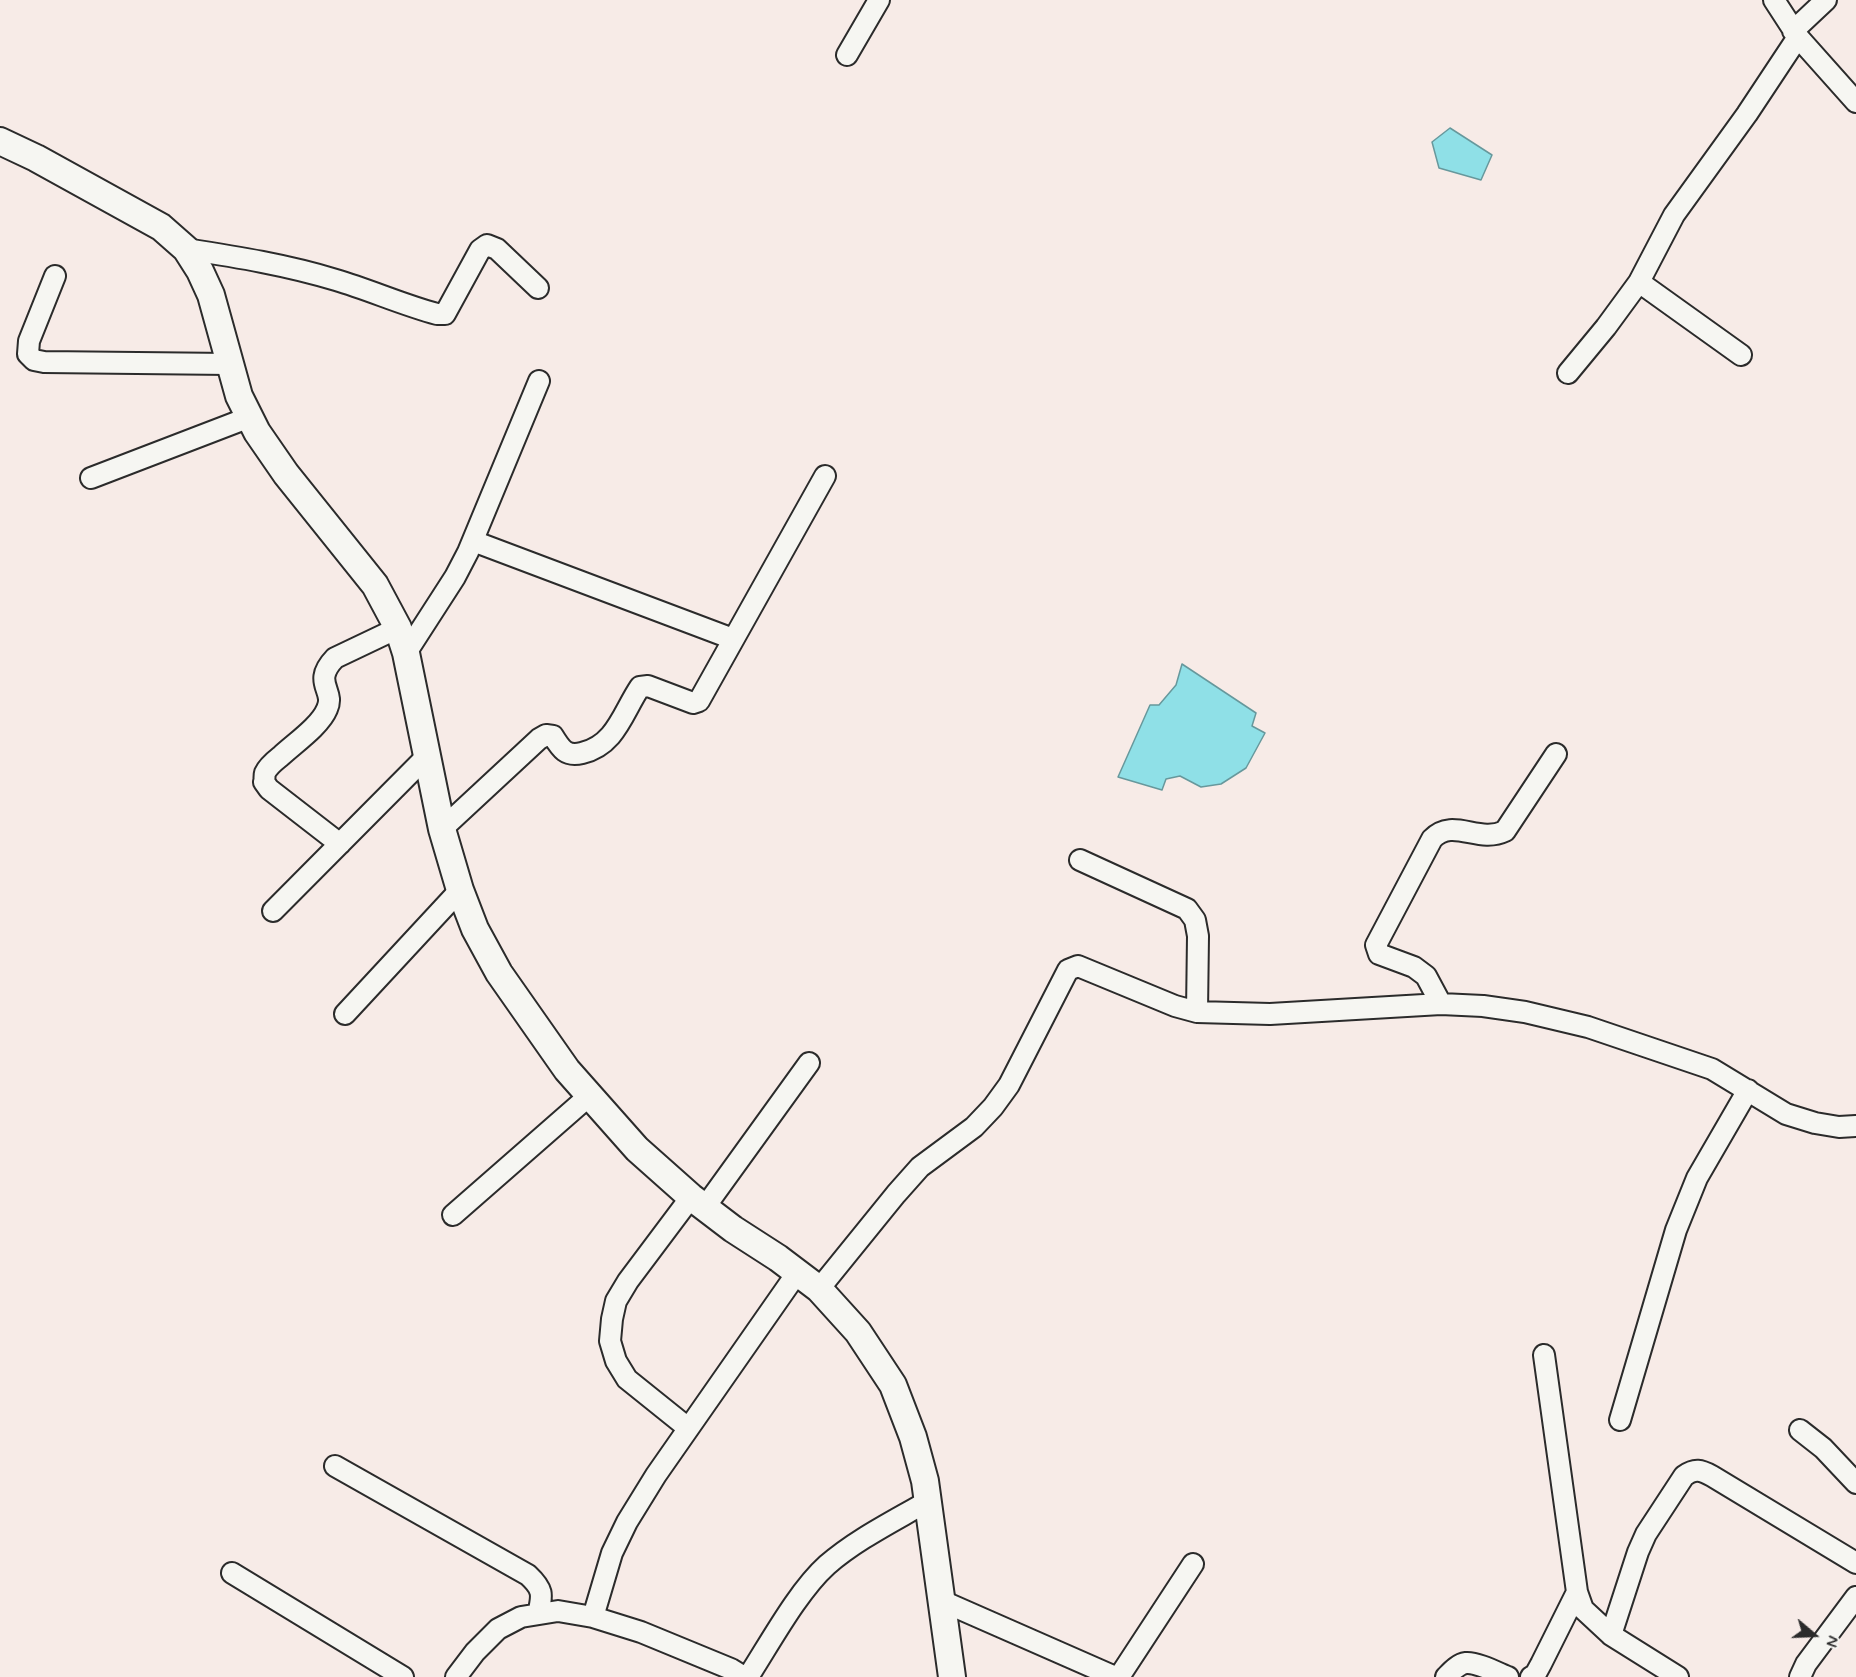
<!DOCTYPE html>
<html>
<head>
<meta charset="utf-8">
<style>
	body { margin:0 }
	#map { position:relative; width:1856px; height:1677px; overflow:hidden; background:#f7ebe7; font-family:Mynerve,sans-serif }
	canvas { display:block }
	.north { position:absolute; left:1784px; top:1605px; width:60px; height:60px; -webkit-text-stroke:4px #f6f6f2; paint-order:stroke; rotate:109deg; font-size:16px; font-weight:700; line-height:24px; text-align:center; color:#2b2b2b }
	.north::after { content:''; display:block; margin:auto; width:21px; height:27px; background:#2b2b2b; clip-path:polygon(50% 0,100% 100%,50% 72%,0 100%) }
</style>
</head>
<body>
<div id="map">
<canvas width="1856" height="1677"></canvas>
<div class="north">N</div>
</div>
<script>
const ctx = document.querySelector('canvas').getContext('2d');
ctx.lineJoin = 'round';
function fill(path, color) {
  ctx.fillStyle = color;
  ctx.fill(path, 'evenodd');
}
function trace(path, color, width, dash) {
  ctx.strokeStyle = color;
  ctx.lineWidth = width;
  ctx.lineCap = dash ? 'butt' : 'round';
  ctx.setLineDash(dash || []);
  ctx.stroke(path);
}
const water = new Path2D(`
	M1450,128L1492,155L1481,180L1439,168L1432,142Z
	M1182,664L1256,713L1252,726L1265,733L1246,768L1221,784L1201,787L1180,776L1166,779L1162,790L1118,777L1150,705H1159L1176,685Z`);
const minor = new Path2D(`
	M1774,0L1798,37L1856,102
	M1793,31L1826,0
	M847,55L879,0
	M186,249C237,257 287,265 336,280C370,290 403,305 437,314H445L480,250L487,245L497,249L538,288
	M55,276L29,341L28,354L34,360L44,362L230,364
	M1639,282L1741,355
	M1568,373L1606,327L1639,282L1674,215L1747,114L1798,37
	M91,478L250,417
	M473,541L733,639
	M406,653L455,577L468,552L539,381
	M442,829L539,739L546,735L553,736C561,749 566,757 582,753C616,745 623,712 640,687L648,686L693,703L699,701L825,476
	M340,844L269,789L264,782C265,779 264,776 265,773C268,766 276,760 281,756C295,743 320,726 327,709C336,690 311,683 335,658L398,628
	M1080,860L1187,909L1195,920L1198,936L1197,1012
	M273,911L428,755
	M1441,1004L1426,976L1414,967L1379,954L1376,945L1432,839C1453,817 1478,844 1505,831L1556,754
	M345,1014L460,890
	M705,1207L809,1063
	M453,1215L589,1096
	M819,1289L896,1194L920,1167L974,1127L993,1107L1009,1085L1068,970L1078,966L1175,1006L1197,1012L1270,1014L1441,1004L1483,1006L1525,1012L1588,1027L1712,1069L1786,1114L1815,1123L1839,1127L1856,1126
	M1544,1355L1577,1592L1583,1609L1611,1635L1678,1677
	M1620,1420L1676,1230L1697,1178L1748,1090
	M688,1428L627,1379L616,1361L610,1341L612,1319L616,1301L628,1281L691,1197
	M1800,1430L1823,1448L1856,1483
	M335,1466L528,1575C543,1589 543,1594 538,1614
	M232,1573L403,1677
	M942,1601L1115,1677
	M593,1617L612,1553L627,1522L656,1475L797,1273
	M1611,1635L1638,1552L1646,1534L1684,1476C1695,1468 1701,1470 1712,1476L1856,1563
	M456,1677L475,1652L498,1629L521,1617L558,1611L593,1617L641,1632L731,1669L744,1677
	M748,1677C770,1643 798,1591 827,1565C857,1539 894,1521 928,1501
	M1119,1677L1193,1564
	M1446,1677C1451,1672 1458,1664 1466,1663C1477,1662 1498,1673 1508,1677
	M1531,1677L1535,1675L1541,1664L1577,1592
	M1800,1677L1806,1664L1856,1597`);
const tertiary = new Path2D(`
	M0,141L36,158L161,227L186,249L200,271L211,295L239,396L257,432L286,474L375,585L398,628L406,653L442,829L460,890L475,929L499,973L567,1070L637,1149L691,1197L733,1229L778,1258L819,1289L858,1332L893,1385L913,1437L925,1481L952,1677`);
fill(water, '#8fe0e7');
trace(water, '#67989c', 1.5);
trace(minor, '#2b2b2b', 24);
trace(tertiary, '#2b2b2b', 30);
trace(minor, '#f6f6f2', 20);
trace(tertiary, '#f6f6f2', 26);
</script>
</body>
</html>
